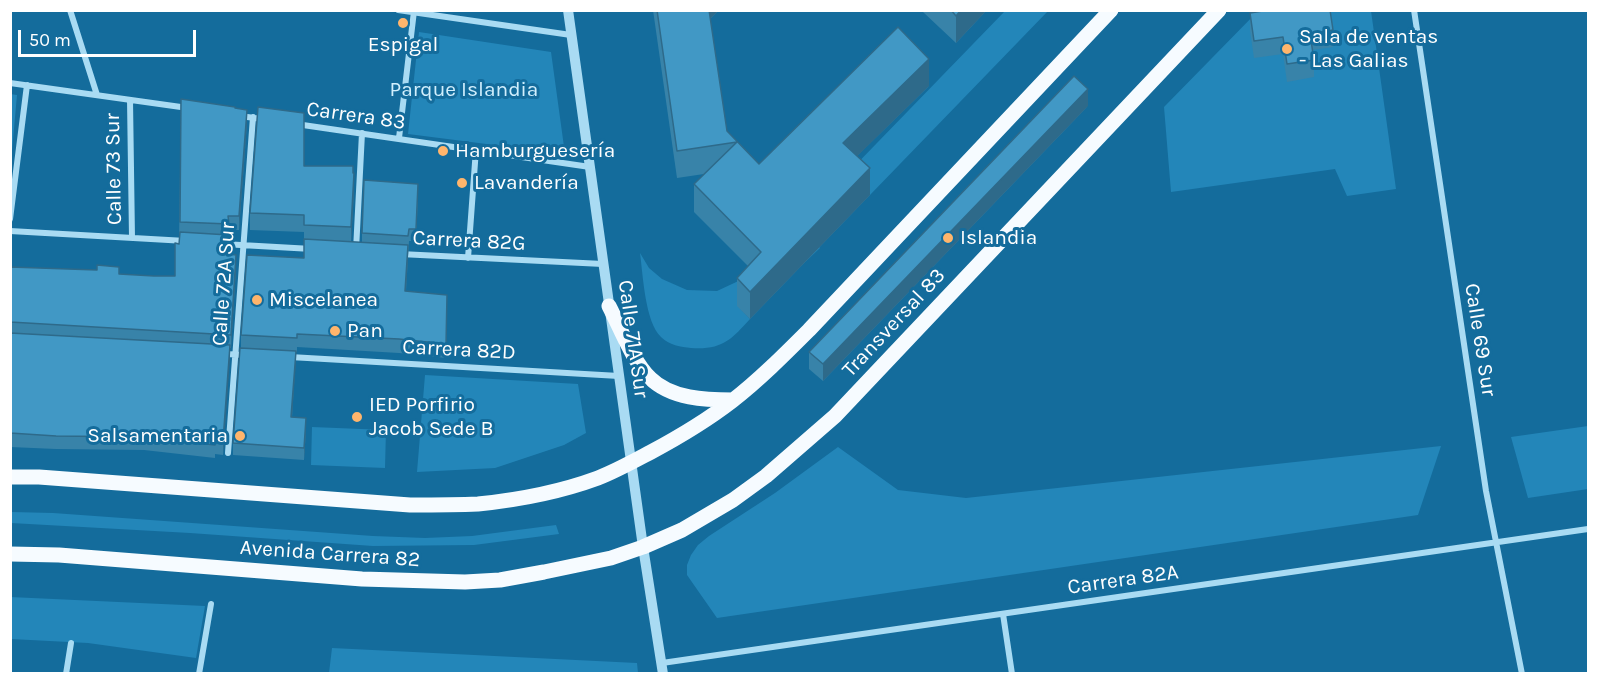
<!DOCTYPE html>
<html>
<head>
<meta charset="utf-8">
<style>
	body { margin:0 }
	#map { position:relative; width:1599px; height:684px; overflow:hidden; background:#146c9c; font-family:Karla,sans-serif }
	canvas { display:block }
	.frame { position:absolute; inset:0; border:12px solid #fff; pointer-events:none }
	.scale { position:absolute; left:18px; top:30px; width:178px; height:27px; box-sizing:border-box; border:3px solid #fff; border-top:0; padding-left:8px; font-size:18px; line-height:21px; white-space:nowrap; color:#fff; -webkit-text-stroke:4px #146c9c; paint-order:stroke }
</style>
</head>
<body>
<div id="map">
<canvas width="1599" height="684"></canvas>
<div class="frame"></div>
<div class="scale">50 m</div>
</div>
<script>
const ctx = document.querySelector('canvas').getContext('2d');
ctx.lineJoin = 'round';
function fill(path, color) {
  ctx.fillStyle = color;
  ctx.fill(path, 'evenodd');
}
function trace(path, color, width, dash) {
  ctx.strokeStyle = color;
  ctx.lineWidth = width;
  ctx.lineCap = dash ? 'butt' : 'round';
  ctx.setLineDash(dash || []);
  ctx.stroke(path);
}
function write(font, color, halo, rows, align = 'center') {
  ctx.font = font + ' Karla,sans-serif';
  ctx.lineWidth = 6;
  ctx.setLineDash([]);
  ctx.textBaseline = 'middle';
  ctx.strokeStyle = halo;
  ctx.fillStyle = color;
  for (const [text, x, y, turn = 0] of rows) {
    ctx.save();
    ctx.translate(x, y);
    ctx.rotate((+turn || 0) * Math.PI / 180);
    ctx.textAlign = isNaN(turn) ? turn : align;
    if (halo) ctx.strokeText(text, 0, 0);
    ctx.fillText(text, 0, 0);
    ctx.restore();
  }
}
const green = new Path2D(`
	M1005,11H1048L870,195L857,183L807,236L820,248L801,266L737,305L750,319C731,340 722,350 691,348C681,347 669,345 661,337C645,322 643,275 640,253L649,268L662,279L687,290L717,291L747,277Z
	M1258,11H1371L1396,189L1347,196L1335,169L1171,192L1164,107Z
	M419,32L551,52L565,154L408,134Z
	M10,94L17,95L11,162H10Z
	M425,375L578,384L586,433L564,445L495,468L417,472Z
	M1588,426V489L1528,498L1511,437Z
	M312,427L386,430L385,468L311,465Z
	M1441,446L1418,515L717,618L687,575V565L691,555L698,545L709,536L775,493L838,447L898,490L966,498Z
	M11,512L53,513L373,536L425,538L472,536L556,525L559,534L474,545L373,546L190,533L11,523Z
	M10,597L205,606L196,658L88,643L11,639Z
	M332,648L637,663L638,673H329Z`);
const minor = new Path2D(`
	M70,10L97,95
	M398,10L571,35
	M1414,10L1486,491L1522,674
	M10,83L188,108
	M130,100L132,238
	M240,116L262,119
	M296,124L590,167
	M399,138L414,11
	M10,219L27,85
	M10,231L186,241
	M223,244L312,249
	M356,250L362,133
	M400,254L603,264
	M468,258L476,149
	M224,354L247,355
	M290,357L619,376
	M228,453L253,117
	M1003,614L1012,674
	M662,663L1588,529
	M66,674L71,643
	M199,674L211,604`);
const tertiary = new Path2D(`
	M568,10L643,547L663,674`);
const primary = new Path2D(`
	M609,306C620,327 633,362 650,378C671,399 706,400 733,400
	M10,477H39L410,505C433,505 455,505 478,504C518,500 560,492 598,478C616,471 634,461 651,452C679,437 706,421 732,401C759,380 784,355 809,330L1111,10
	M10,554L59,555L362,579L465,582L500,580L544,572L611,558L643,547L682,530L733,500L766,476L835,416L1219,10`);
const wall = new Path2D(`
	M653,10H719L710,19L727,131L759,164L929,86L857,156L870,195L750,319L737,306V278L748,266L694,212V184L704,174L677,178Z
	M923,10H987L956,43L923,12Z
	M1250,13L1333,30V47L1312,50L1314,60V77L1287,82L1283,54L1254,58L1250,31Z
	M181,99L235,108L247,123L239,230H229V254L236,268L231,348H230L223,455L215,454V458L144,450L56,449L10,447V267L154,276H175L179,244Z
	M1088,106L823,381L809,369V352Z
	M304,166L354,191L351,242H362V233L418,196L416,241H409L406,291L447,295L446,358L399,353L297,347V352H296L292,418L306,430L304,460L233,455V443L241,348V335L304,258V232L250,230V213Z`);
const shadedWall = new Path2D(`
	M707,10H719L707,22Z
	M961,10H987L956,43V16Z
	M929,59V86L843,170V143Z
	M1088,89V106L823,381V364Z
	M247,110V123L239,230V216Z
	M870,168V195L750,319V292Z
	M354,173V191L351,245V227Z
	M408,245V258L405,305V291Z
	M236,255V268L231,348V335Z
	M230,345V359L223,455V441Z
	M296,351V363L291,429V417Z
	M306,418V430L304,460V448Z`);
const building = new Path2D(`
	M657,10H709L727,131L759,164L898,27L929,59L843,143L870,168L750,292L737,278L761,252L694,184L737,142L677,151Z
	M951,10H961L956,16Z
	M1269,10H1330L1333,30L1310,34L1314,60L1287,64L1283,37L1254,41L1250,13Z
	M1074,76L1088,89L823,364L809,352Z
	M181,99L235,107V108L247,110L239,216H228L229,224L180,222Z
	M258,107L304,113V166H353V173H354L351,227L304,225V215L250,213Z
	M364,180L418,184L416,229H409L408,236L362,233Z
	M180,232L229,235V254L236,255L231,335L10,322V267L97,270V265L119,267V274L154,276H175V243L179,244Z
	M304,239L408,245L405,291L447,295L446,344L399,339L297,334V338L241,335L247,255L304,258Z
	M10,333L230,345L223,441H215V445L144,437L56,436L10,433Z
	M240,348L296,351L291,417L306,418L304,448L233,443Z`);
const markers = [
	[403,23,6,"#ffb56c"],
	[1287,49,6,"#ffb56c"],
	[443,151,6,"#ffb56c"],
	[462,183,6,"#ffb56c"],
	[948,238,6,"#ffb56c"],
	[257,300,6,"#ffb56c"],
	[335,331,6,"#ffb56c"],
	[357,417,6,"#ffb56c"],
	[240,436,6,"#ffb56c"]
];
const poiNames = [
	["Sala de ventas",1299,37],
	["- Las Galias",1299,61],
	["Espigal",403,45,"center"],
	["Hamburguesería",455,151],
	["Lavandería",474,183],
	["Islandia",960,238],
	["Miscelanea",269,300],
	["Pan",347,331],
	["IED Porfirio",369,405],
	["Jacob Sede B",369,429],
	["Salsamentaria",228,436,"right"]
];
const parkNames = [
	["Parque Islandia",464,90]
];
const streetNames = [
	["Carrera 83",356,116,8],
	["Calle 73 Sur",114,169,-91],
	["Carrera 82G",469,241,3],
	["Calle 72A Sur",224,284,-86],
	["Transversal 83",894,323,-47],
	["Calle 71A Sur",633,339,82],
	["Calle 69 Sur",1480,340,81],
	["Carrera 82D",459,350,3],
	["Avenida Carrera 82",330,554,4],
	["Carrera 82A",1123,580,-8]
];
fill(green, '#2386b9');
trace(minor, '#a9dbf3', 6);
trace(tertiary, '#a9dbf3', 10);
trace(primary, '#f6fbff', 15);
fill(wall, '#3883a9');
fill(shadedWall, '#2e6a8a');
fill(building, '#4198c5');
trace(building, '#2e6a8a', 1.5);
for (const [x, y, r, color] of markers) {
  const dot = new Path2D();
  dot.arc(x, y, r, 0, 2 * Math.PI);
  ctx.fillStyle = color;
  ctx.fill(dot);
  trace(dot, '#146c9c', 2);
}
write('21px', '#fff', '#146c9c', poiNames, 'left');
write('21px', '#d1effd', '#146c9c', parkNames);
write('21px', '#fff', '#146c9c', streetNames);
</script>
</body>
</html>
